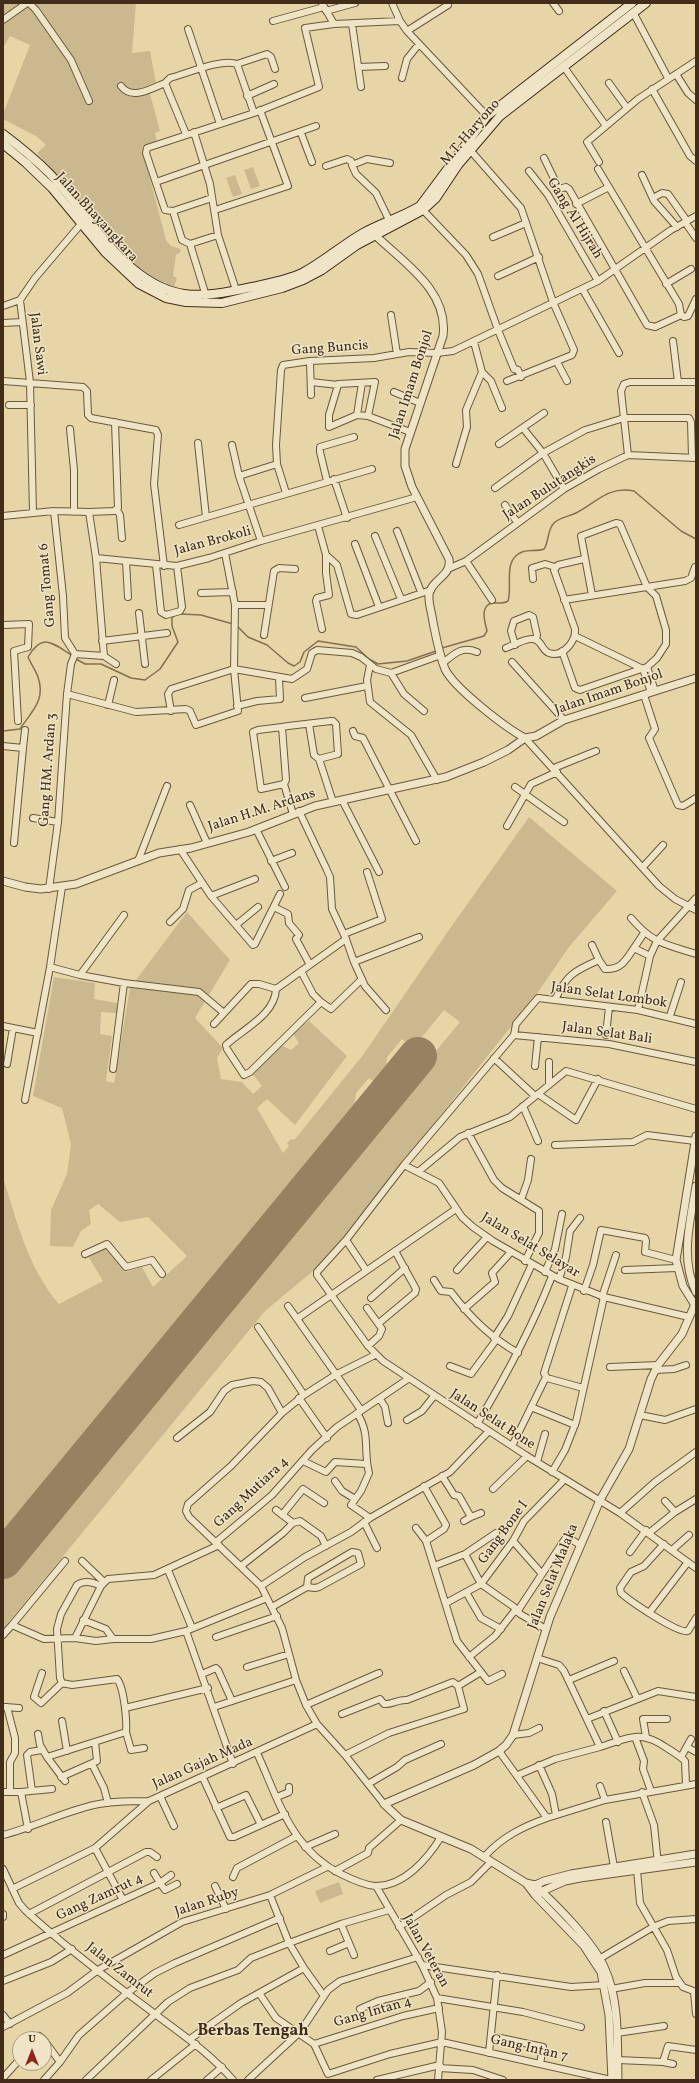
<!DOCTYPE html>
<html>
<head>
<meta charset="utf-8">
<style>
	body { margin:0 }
	#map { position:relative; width:699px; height:2083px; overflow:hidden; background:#e6d6a7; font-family:Vollkorn,serif }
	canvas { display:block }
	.frame { position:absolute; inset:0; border:4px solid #422d1b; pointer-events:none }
	.north { position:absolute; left:12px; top:2031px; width:40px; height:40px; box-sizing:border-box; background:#efe4c6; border:1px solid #aa9b82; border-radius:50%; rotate:0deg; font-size:11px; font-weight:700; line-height:16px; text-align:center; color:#422d1b }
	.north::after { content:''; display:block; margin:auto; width:14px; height:18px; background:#8f2418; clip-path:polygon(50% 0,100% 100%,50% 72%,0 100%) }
</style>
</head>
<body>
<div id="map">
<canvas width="699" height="2083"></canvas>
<div class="frame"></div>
<div class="north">U</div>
</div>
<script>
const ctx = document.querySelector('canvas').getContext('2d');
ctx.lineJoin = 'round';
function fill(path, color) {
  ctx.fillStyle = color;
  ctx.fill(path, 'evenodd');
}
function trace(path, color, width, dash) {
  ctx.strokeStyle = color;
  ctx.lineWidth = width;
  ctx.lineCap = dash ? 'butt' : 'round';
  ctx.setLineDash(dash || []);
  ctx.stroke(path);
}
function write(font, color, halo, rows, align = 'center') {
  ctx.font = font + ' Vollkorn,serif';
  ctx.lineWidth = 3;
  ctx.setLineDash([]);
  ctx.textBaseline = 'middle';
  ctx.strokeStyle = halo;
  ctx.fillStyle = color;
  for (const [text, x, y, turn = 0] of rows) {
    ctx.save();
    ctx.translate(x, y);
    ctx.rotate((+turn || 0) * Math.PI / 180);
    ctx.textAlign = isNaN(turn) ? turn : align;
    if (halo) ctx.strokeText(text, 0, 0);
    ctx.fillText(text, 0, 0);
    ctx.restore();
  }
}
const green = new Path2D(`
	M3,3H136L132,53L150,51L156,83L150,86V94L160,131L155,133L157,141L143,146L142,148L166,240L171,246L180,249L181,252L176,255L173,276L177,278L174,287L141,272L119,250L37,153L46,145L36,136L3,119V114L30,45L10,36L3,48Z
	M253,167L260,186L251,189L244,170Z
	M235,175L242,194L233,197L226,178Z
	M529,817L617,891L569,947L536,995L325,1261L265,1311L3,1629V1575L460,1022L444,1010L413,1048L402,1039L387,1057L385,1081L381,1087L369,1078L356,1093L353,1119L3,1544V1177C17,1222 28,1268 59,1304L103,1281L88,1256L106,1247L126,1272L142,1267L153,1287L187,1256L148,1217L120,1222L98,1204L89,1210L91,1224L81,1231L73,1247L50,1246L51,1210L67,1174L71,1144L62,1108L33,1096L54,977L95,983L94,999L117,1003V1013L101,1012L100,1034L112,1036L106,1081L114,1083L130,988L187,912L230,960L195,1018L223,1048L217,1058L221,1079L242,1082L253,1094L262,1086L252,1073L281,1045L291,1050L299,1043L293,1034L309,1021L347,1056L295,1125L267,1099L257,1108L283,1153L289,1146L287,1143L290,1140L295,1139L363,1055L451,927Z
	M339,1882L343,1894L320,1903L315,1891Z`);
const stream = new Path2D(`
	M181,614L201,615L233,624
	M237,626L248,637L267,645L288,663L294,666L300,662L304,652L318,641L356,647L369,659L378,664L407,661L436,651
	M442,648L484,636L487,631C485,622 479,605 493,603C499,603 503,604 508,601C513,586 502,560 522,552C529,549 537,552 544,549C549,542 547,530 554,523C560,517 568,517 576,513C597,502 608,486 634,491L681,531L696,539
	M76,659L85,664H101L131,678L145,680L160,669L178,642L172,626V618L175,615
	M3,731L20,729C32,711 46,700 38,677C36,671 31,664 28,657C43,631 53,644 73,656`);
const runway = new Path2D(`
	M3,1560L418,1056`);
const minor = new Path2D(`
	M29,3L36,10L71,60L89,101
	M322,3L334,24L400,21
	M392,3L400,21L407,31L487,116
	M553,3L559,11
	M326,11L355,3
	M634,14L668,78
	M3,20L27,3
	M273,21L324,7
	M352,24L361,87
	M188,29L220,124
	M407,31L448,5
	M237,64L267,54L271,57L275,69
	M358,67L385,66
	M564,67L606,126L638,99L696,61
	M676,74L688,93L696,100
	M402,78L407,59L419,44
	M609,83L627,108
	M121,86C132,101 152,88 165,83
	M652,89L690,156L696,161
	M247,96L274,84
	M194,132L210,184L218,235L236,290
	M301,133L312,162
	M186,134L165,83L170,78C186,74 222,58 237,64L254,113
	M470,150L521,208L553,302L574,350L572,355L507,381
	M544,158L559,189L566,187L569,189L647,325L655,327L681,315L684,317L688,316L696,299
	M599,162L587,142L606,126
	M326,166L347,159L351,161L352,165
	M598,169L679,304L681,315
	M529,171L548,195L598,281
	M642,175L654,201L677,227
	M156,182L316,126
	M212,198L173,211L165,210L146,153L147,148L254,113L319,87L305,28L334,24
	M653,198L662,193L668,194L687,221
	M576,204L609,187
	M215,210L288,186L260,110
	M423,210L466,255L478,274L498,330L514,369L518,370L521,377
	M173,211L182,240L190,244L206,296
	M389,220L376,193L356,174L352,165L367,159L390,163
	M685,222L696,238
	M493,237L526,223
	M190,244L218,235
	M498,276L539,257
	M666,284L691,269
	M583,290L619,353
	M3,306L20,300
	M391,315L397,354
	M3,323L22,322
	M673,341L678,382
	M474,342L482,372L491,381L502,408
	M310,361L311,395
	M557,362L567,381
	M3,381L83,387L87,391L88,415L91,418L156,430L158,435L154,484L164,566
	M311,382L338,385L329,415V427L357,415L368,416L410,432
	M338,384L375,382L368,416
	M394,392L420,403
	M9,405H31
	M357,415L362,383
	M523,428L543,453L564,489
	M70,429L74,470V512
	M198,443L206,517
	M499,444L544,413
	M232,445L239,476L261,541
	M628,455L621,391L624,384L630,382H696
	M456,464L467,427L466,410L482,372
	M239,476L277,464
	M334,479L347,518
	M327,481L320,452V447L354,437
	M495,488L543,453L585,430L624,418H689L691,422L692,457
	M286,493L277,464L276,445L281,370L283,365L310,361L374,358L409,352L437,353L453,351L598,281L671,230L696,216
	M505,505L517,522
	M117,510L120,515L122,538
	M54,511L63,596L65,638L75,654
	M89,512L114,511L118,508L115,422
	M33,513L30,382L20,300L35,278L81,224
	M3,516L54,511L89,512L96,558L177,566L209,558L261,541L417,497
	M179,525L372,469
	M318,526L326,555L337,565L351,614L357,615L431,590
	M397,531L421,592
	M375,536L401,599
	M355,544L379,607
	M96,558L104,656
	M126,561L128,597
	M466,561L492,600
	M156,565L161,612L166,615L180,611L182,607L177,566
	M450,568L466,561L564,489L599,469L628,455L696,458
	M533,579L532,568L545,564L555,567
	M201,593L233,592
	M564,600L685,581L691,578L695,567
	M235,605H268
	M139,613L145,664
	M3,625L29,624L28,647L14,651L18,721
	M322,629L316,601L317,598L329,595L326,573V555
	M264,635L274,571L279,568L295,569
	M575,636L643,669L651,692
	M102,641L167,633
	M515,645L511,631L514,621L529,615L533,617L537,635L536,640
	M506,648C514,645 525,638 533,639C542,640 542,651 549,653C563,658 576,641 575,629L554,570L558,565L584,559
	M562,651L575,688L580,690L647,667L657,658L666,644V630L656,596L647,587L620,524L616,523L581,536L592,595
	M75,654L104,656L116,664
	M512,662L564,720
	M443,663C455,653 462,646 477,652
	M370,665L367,680L370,702L411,735L437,780
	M647,667L655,691
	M391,673L404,694L424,711
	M67,694L136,712L186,709L190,711L196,725L238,711L234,669L235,605L225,553
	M644,695L655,729L649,738L678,805L683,806L696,798
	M305,698L367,686
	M108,705L114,680
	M237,706L257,701L280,699L279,678
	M171,711L168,694L171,689L234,669L292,679L307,669L312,653L317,650L352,653L361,657L376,669L391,673L441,655
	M282,727L286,780L284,784L261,789L253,732L258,730Z
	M282,727L288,726L331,721H333L336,724L338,754L319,759L314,755L309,724
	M353,731L355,736L363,738L416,841
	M525,738L659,886L675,899L696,910
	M3,746L23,748L25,730
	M319,759L333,802
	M554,768L596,751
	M284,784L293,814
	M515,787L564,822
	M342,800L379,872
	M190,805L207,843
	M33,818L58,822
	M507,826L531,784L557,772
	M256,829L285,887
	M14,843L23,748
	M180,849L211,896L253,945L255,944L280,894
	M138,861L167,786
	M271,861L292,853
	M643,867L663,845
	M49,889L58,822L67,694L71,664L75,654
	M211,896L255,879
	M274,907L288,914L289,923L299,935L296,939L309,963
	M631,918C653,944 665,944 696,954
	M170,922L183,909L189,890L202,883
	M236,925L258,907
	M344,934L382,919L367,872
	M346,939L354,962L419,937
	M592,945L599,960L605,969C621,970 626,960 634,948L650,956
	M634,948L644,933
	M354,962L365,986L386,1010
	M50,967L80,975L124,983L199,992L224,1013
	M301,971L313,994L321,1002
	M80,975L124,915
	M276,989C275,1015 243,1029 226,1045L227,1049L244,1075L250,1072L321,1002L331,1009L362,979
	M555,1000C566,975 574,971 599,960
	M638,1010L650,956L657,941L696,898
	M670,1016L681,982
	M214,1024L251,984H259L276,989L346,939L332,909L330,877L326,868L299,811
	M3,1026L38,1033
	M514,1035L404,1165L346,1240L317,1272V1275L368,1346L383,1361L527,1456L620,1513L696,1568
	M514,1035L516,1024L538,998L638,1010L696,1024
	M514,1035L609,1044L696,1062
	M606,1035L609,1007
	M494,1058L535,1096
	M7,1064L13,1028
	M535,1066L538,1037
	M113,1069L124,983
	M549,1085V1062
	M538,1094L576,1120L598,1079
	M25,1100L50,967L62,887
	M523,1106L538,1141
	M468,1133L494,1180L502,1188L539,1211V1233L525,1261
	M555,1145L633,1142L647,1135L695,1141
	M404,1165L439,1183L462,1217L473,1227L493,1241L559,1279L604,1297L689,1317
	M418,1172L460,1137L510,1117L566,1071L696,1109
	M521,1200L528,1180L531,1159
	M346,1240L366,1270
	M85,1254L107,1244L126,1267L152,1260L162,1274
	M457,1270L487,1237
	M625,1270L677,1268
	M545,1272L555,1249L562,1214
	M559,1279L566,1257L570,1231L580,1218
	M434,1280L441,1291L451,1292C471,1318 490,1337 518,1353
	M572,1286L544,1373L547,1378L583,1388
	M584,1291L593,1265L601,1230L645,1238L646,1241L645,1252L676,1260
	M602,1297L616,1255
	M371,1298L405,1268
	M288,1306L361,1410
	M367,1308L382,1329L379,1336L368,1346
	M464,1309L495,1282L492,1273L511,1252
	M298,1318L456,1209
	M379,1323L415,1293L416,1289L395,1251
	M258,1327L304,1395
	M494,1338L508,1316L532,1264
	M375,1355L337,1374L304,1395L282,1413L231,1466L188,1504L186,1511L189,1517L261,1586L282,1628L296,1680L306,1705L317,1724L345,1755L384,1804
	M450,1366L471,1374L496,1340
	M610,1367L658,1365
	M655,1370L674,1369L686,1365
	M299,1398L327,1438
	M380,1399L385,1407L388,1423
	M531,1407L575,1425
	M357,1413C371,1435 363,1450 369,1473L361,1491L351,1505L370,1518
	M640,1415L665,1420L696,1409
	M407,1420L422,1411L434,1396
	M477,1424C506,1376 532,1328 552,1276
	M177,1438L210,1412L224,1391L232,1385L253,1381L261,1382L268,1388L282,1413
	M512,1446L546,1377
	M303,1461L326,1472L335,1462L366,1464
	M537,1462L545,1434
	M552,1472L565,1450L576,1422L604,1297
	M442,1476L454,1495L459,1496L471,1517L464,1521
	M335,1481L342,1491L355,1499
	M424,1486L446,1525L444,1529L426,1541L457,1641L488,1681L502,1674
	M493,1489L527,1456
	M665,1501L675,1512
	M620,1513L655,1482L696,1452
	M282,1515L303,1489L324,1503
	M471,1517L481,1513
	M364,1522L377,1548
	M293,1523L300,1521L321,1536L326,1546
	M416,1528L426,1541
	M649,1533L675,1512L696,1499
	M513,1541L542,1574
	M216,1542L272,1495L312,1450L337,1427L408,1379
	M664,1544L644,1566L631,1572L620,1588L621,1593C630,1601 678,1634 688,1631L696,1618
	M672,1550L689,1535
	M630,1552L646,1530
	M465,1554L481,1584L514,1607L520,1614L546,1629
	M82,1561L104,1582
	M241,1566L283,1533L293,1523L276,1510
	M434,1566L465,1554L496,1533
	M168,1570L192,1628
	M261,1586L305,1557L351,1532L370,1518L450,1472L489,1431
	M466,1592L481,1618L501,1629
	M446,1603L481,1584L513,1541L524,1521L564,1480
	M272,1607L307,1587L308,1578L352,1552L358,1553L361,1564L319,1587L315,1588L307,1587
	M517,1612L565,1539L569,1538L580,1545
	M649,1613L688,1562
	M83,1620L106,1629L113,1639
	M12,1625L65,1561
	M186,1631L233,1764
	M3,1635L12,1625L44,1639L75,1638L96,1641L113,1639H151L186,1631L267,1598
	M216,1637L277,1616
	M75,1638L101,1586L108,1579L154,1575L219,1545
	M469,1657L495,1636L516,1609
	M247,1667L289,1654
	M624,1671L637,1698
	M42,1673L34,1697L41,1703L62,1683
	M202,1674L216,1668L218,1670L232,1701
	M569,1680L614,1661
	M306,1705L379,1673
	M5,1707L19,1708
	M7,1707L15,1738V1753L10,1762V1792
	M214,1707L296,1680
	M125,1708L208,1688
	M604,1711L618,1742
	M342,1714L380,1699L384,1704C391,1705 399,1699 407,1700L453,1682L458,1686
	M587,1719L658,1691L696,1697
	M62,1721L67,1751
	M126,1732L131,1750L144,1748
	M38,1734L40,1745L47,1757L126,1732C127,1721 124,1687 117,1679L72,1685L62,1683L60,1678L57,1629L61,1614L77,1585C84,1580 93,1582 101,1586
	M513,1735L529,1733L539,1728
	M635,1737L644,1761L643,1769L651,1791
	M646,1737L643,1719H667
	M600,1747C629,1738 639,1729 667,1748C673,1752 680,1756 685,1761L686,1785
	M687,1747L696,1752
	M499,1751L547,1818L605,1800L696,1784
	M257,1753C270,1781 280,1812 298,1837C310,1854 323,1865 341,1874C351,1879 364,1885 375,1886C404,1887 428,1858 441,1837
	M345,1755L389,1733L464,1709L458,1686L481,1672
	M47,1757L65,1781
	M681,1757L691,1739
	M92,1764L104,1788L108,1803
	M539,1765L552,1794L556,1815
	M518,1775L555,1759L600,1747L564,1671L559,1665L537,1658
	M61,1777L97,1761L95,1742
	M203,1778L230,1837H234L285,1814
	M368,1784L397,1767L405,1760L441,1744
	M600,1786L605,1800
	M32,1791L27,1755L30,1752L42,1750
	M3,1792H21L28,1829
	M21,1792L52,1789
	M642,1792L654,1825L658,1864
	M160,1796L174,1826
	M277,1797L289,1792V1787
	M216,1808L246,1795L261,1825
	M606,1822L614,1867
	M3,1835C34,1827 63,1812 94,1805C112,1801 130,1801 149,1801L317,1724
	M305,1847L335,1834
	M95,1848L123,1900
	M484,1857C502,1837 522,1827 547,1818
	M3,1869L19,1903L25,1910C63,1945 105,1977 147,2008C177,2031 208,2051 233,2080
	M637,1870L640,1903L667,1950L676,1977L683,1987L696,1992
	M335,1871L368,1853L369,1848L401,1820
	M154,1873L160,1883L171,1875
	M233,1877L237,1868L297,1836
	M215,1886L226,1909
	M376,1886L422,1965L437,1998L442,2032L438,2080
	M12,1889L95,1848L149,1801
	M270,1895L289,1943L304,1968L324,1996
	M3,1914V1917
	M29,1914L146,1852H150L157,1857
	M399,1927L446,1895L471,1882L491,1862
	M349,1943L354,1955
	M330,1951L349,1943L341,1924
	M3,1955L160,1883L165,1890L177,1884
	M599,1959L653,1927L668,1921L696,1919
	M422,1965L571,1987L604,1985
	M3,1981L51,1962L72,1949
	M611,1989L645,1983H679
	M694,1992L696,2014
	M259,1993L276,2018L314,2044L328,2074L390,2054L442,2042L611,2080
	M437,1998L523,2012L581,2027
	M360,2009L378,2001L419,1991L431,1982
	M3,2015L10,2024
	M3,2027L67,1993L98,1970L182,1922L270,1895L327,1867
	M617,2033L664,2026
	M491,2036L543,2047L540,2064
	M36,2039L39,2036L43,2039
	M190,2039L241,2003L304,1968
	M44,2040L60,2062
	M314,2044L403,2016L439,2008
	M489,2053L497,1975
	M618,2060L663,2062L668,2046L696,2050
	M663,2062L673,2064
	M439,2068L473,2070L503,2080
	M3,2078L20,2059
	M44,2080L60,2062L79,2035L127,1993L155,1973L175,1963L280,1918
	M86,2080L168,2002L190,1988L238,1970L251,1958L289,1943L341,1924L389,1910
	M151,2080L196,2044
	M207,2080L222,2067
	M248,2080L300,2032L328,1990L340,1981L418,1957
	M377,2080L440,2065`);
const tertiary = new Path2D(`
	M375,235C404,263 449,291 443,336L405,449V466L412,487L449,559C452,576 432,579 429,594C428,603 432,613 433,622C436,637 439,654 445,669C454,688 506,728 525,738L536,736L564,720L696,678
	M3,881L25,887L41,889L76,884L159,853L191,848L249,832L315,806L446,777L484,762L508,750L525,738
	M696,1186C690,1221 680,1259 696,1292
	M696,1307L683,1286L676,1260L696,1136
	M526,1883L535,1895L584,1946L601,1972L609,2015L612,2080
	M531,1887L544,1881L571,1874L696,1854
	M538,1893L565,1881L580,1878L696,1862
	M618,2080C617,2044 620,2002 605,1969C593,1941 557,1906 535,1885L526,1883L471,1849L401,1820L384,1804L474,1765L499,1751L506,1745L513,1735L550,1617L600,1500L629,1449L651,1379L658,1365L682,1334L696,1302`);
const secondary = new Path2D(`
	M3,134C19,146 35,159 49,173C76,201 96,234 124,261C167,302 198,299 252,287C269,283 287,280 302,273C323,262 342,245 363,233C381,223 402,217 420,206L487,116L632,3
	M3,144L26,163L52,188L105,252L139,284L166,298L186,302L222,303L282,288L303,280L322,270L357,245L423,210L436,198L458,165L500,116L646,3`);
const streetNames = [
	["M.T. Haryono",471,133,-49],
	["Jalan Bhayangkara",96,218,48],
	["Gang Al Hijrah",574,219,58],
	["Jalan Sawi",37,344,83],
	["Gang Buncis",330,349,-4],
	["Jalan Imam Bonjol",412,385,-72],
	["Jalan Bulutangkis",550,488,-33],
	["Jalan Brokoli",213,542,-15],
	["Gang Tomat 6",48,585,-95],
	["Jalan Imam Bonjol",609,693,-19],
	["Gang HM. Ardan 3",49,770,-86],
	["Jalan H.M. Ardans",262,811,-18],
	["Jalan Selat Lombok",609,996,8],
	["Jalan Selat Bali",607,1034,8],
	["Jalan Selat Selayar",530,1246,31],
	["Jalan Selat Bone",492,1420,33],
	["Gang Mutiara 4",252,1493,-43],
	["Gang Bone I",504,1533,-54],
	["Jalan Selat Malaka",554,1577,-68],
	["Jalan Gajah Mada",203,1764,-24],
	["Gang Zamrut 4",100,1898,-25],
	["Jalan Ruby",207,1903,-18],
	["Jalan Veteran",425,1951,61],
	["Jalan Zamrut",119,1971,38],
	["Gang Intan 4",373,2013,-16],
	["Gang Intan 7",529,2049,13]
];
const quarterNames = [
	["Berbas Tengah",253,2032]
];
fill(green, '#cab98f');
trace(stream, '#837052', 1.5);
trace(runway, '#948261', 38);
trace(minor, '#6b573e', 8);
trace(tertiary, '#6b573e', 9);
trace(secondary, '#422d1b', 10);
trace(minor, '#efe4c6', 6);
trace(tertiary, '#efe4c6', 7);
trace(secondary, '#efe4c6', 8);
write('14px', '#422d1b', '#efe4c6', streetNames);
write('bold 16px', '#422d1b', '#efe4c6', quarterNames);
</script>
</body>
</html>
